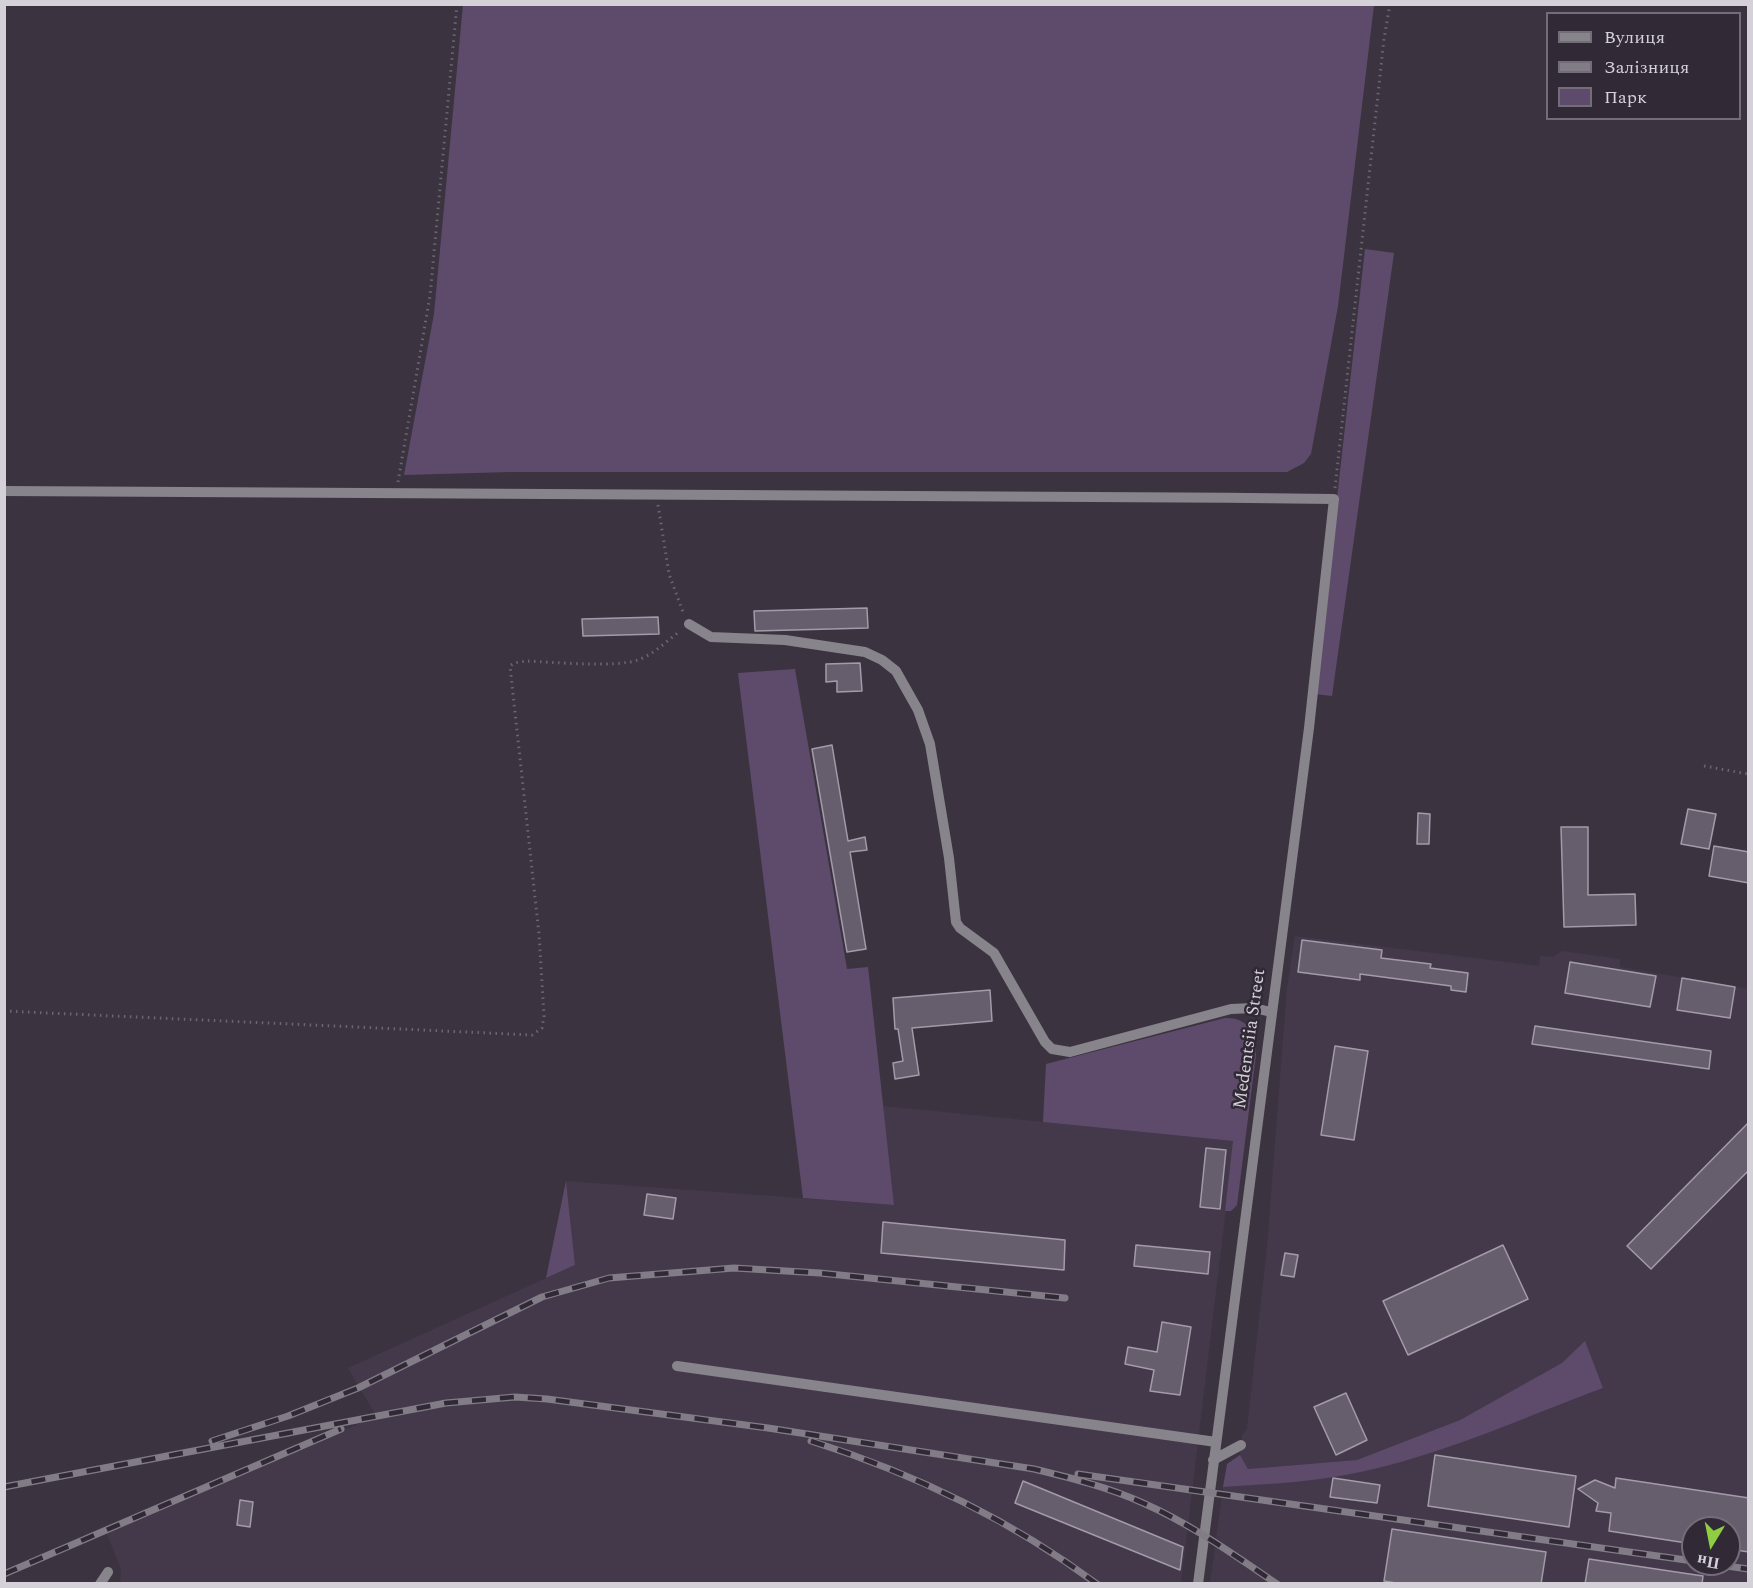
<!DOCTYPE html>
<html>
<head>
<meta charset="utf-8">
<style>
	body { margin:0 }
	#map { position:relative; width:1753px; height:1588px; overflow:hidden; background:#3b3440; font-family:Spectral,serif }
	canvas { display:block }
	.frame { position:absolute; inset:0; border:6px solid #d5d1d8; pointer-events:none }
	.legend { position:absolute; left:1546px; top:12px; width:195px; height:108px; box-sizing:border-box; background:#312a36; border:2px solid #736d77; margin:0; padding:8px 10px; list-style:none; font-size:18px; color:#d5d1d8 }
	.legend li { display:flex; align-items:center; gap:12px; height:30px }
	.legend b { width:30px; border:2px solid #736d77 }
	.north { position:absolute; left:1681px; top:1516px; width:60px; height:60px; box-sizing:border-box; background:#312a36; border:2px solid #736d77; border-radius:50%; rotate:190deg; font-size:16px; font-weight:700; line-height:24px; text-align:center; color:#d5d1d8 }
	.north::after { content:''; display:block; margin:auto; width:21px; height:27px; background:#8fcd42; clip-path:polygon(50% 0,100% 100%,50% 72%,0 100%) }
</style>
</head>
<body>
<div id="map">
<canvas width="1753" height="1588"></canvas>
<div class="frame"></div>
<ul class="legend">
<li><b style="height:8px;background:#88848b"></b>Вулиця</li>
<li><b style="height:8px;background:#827c86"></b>Залізниця</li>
<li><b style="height:16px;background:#5e4b6c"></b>Парк</li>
</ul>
<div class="north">Пн</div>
</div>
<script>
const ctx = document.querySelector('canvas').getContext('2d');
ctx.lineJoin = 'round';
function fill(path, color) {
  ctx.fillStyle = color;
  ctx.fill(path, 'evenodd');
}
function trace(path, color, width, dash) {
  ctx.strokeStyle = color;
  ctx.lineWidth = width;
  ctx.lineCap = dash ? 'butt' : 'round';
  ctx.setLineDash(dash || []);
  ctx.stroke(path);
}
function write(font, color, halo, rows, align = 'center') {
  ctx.font = font + ' Spectral,serif';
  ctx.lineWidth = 5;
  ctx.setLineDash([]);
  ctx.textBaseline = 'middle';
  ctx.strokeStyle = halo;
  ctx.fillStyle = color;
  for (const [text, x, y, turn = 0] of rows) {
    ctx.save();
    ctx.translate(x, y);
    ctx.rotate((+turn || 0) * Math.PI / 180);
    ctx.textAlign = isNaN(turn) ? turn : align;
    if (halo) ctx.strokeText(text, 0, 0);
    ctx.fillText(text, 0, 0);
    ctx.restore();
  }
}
const built = new Path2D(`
	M1295,936L1539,966L1540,956L1553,957L1562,951L1620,959V967L1748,989V1583L1210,1584L1223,1487L1298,1481L1373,1469L1455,1445L1603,1388L1584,1342L1563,1363L1460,1420L1357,1460L1248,1469L1240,1455L1242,1435L1247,1429L1267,1247L1287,988ZM1693,1528H1729V1564H1693Z
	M883,1106L1234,1141L1181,1583L120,1584L121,1569L106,1532L366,1421L378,1419L348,1368L575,1265L566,1181L894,1205Z`);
const green = new Path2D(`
	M463,5H1374L1338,306L1311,454L1304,463L1287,472H510L404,475L434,314Z
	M1365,249L1394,253L1332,696L1315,694Z
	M795,669L847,969L868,967L894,1205L803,1198L738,673Z
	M1225,1018C1249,1017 1255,1034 1256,1055L1237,1205L1231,1211H1225L1233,1141L1043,1122L1046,1064Z
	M566,1181L575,1265L546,1278Z
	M1585,1341L1603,1388C1528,1416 1453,1450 1374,1469C1325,1481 1274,1484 1223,1487L1227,1464L1240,1455L1248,1469L1357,1460L1460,1420L1562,1363Z`);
const building = new Path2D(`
	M867,608L868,628L755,631L754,611Z
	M658,617L659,634L583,636L582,619Z
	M860,663L862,691L837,692V681L826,682V664Z
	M832,745L848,841L865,837L867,850L850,852L866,949L847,952L812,749Z
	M1688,809L1716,814L1709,849L1681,844Z
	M1418,813L1430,814L1429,844H1417Z
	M1561,827H1588V895L1635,894L1636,925L1564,927Z
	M1714,846L1749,852V883L1709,876Z
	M1302,940L1382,950L1381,958L1431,964L1430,968L1468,973L1466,992L1451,990V986L1360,974V980L1298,972Z
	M1570,962L1656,976L1650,1007L1565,993Z
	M1682,978L1735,987L1730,1018L1677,1010Z
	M990,990L992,1021L912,1028L919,1075L895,1079L893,1063L903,1061L898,1029H895L893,998Z
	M1535,1026L1711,1051L1709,1069L1532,1044Z
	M1335,1046L1368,1051L1354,1140L1321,1135Z
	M1749,1122V1170L1651,1269L1627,1246Z
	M1206,1148L1226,1150L1220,1209L1200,1207Z
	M647,1194L676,1198L673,1219L644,1215Z
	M883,1222L1065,1240L1064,1270L881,1253Z
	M1136,1245L1210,1252L1208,1274L1134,1266Z
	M1503,1245L1528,1299L1408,1355L1383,1301Z
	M1285,1253L1298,1255L1294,1277L1281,1275Z
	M1162,1322L1191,1327L1180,1395L1150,1391L1154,1370L1125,1364L1128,1347L1157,1352Z
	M1346,1393L1367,1440L1336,1455L1314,1407Z
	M1435,1455L1576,1476L1569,1527L1428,1506Z
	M1333,1478L1380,1485L1377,1503L1330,1497Z
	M1616,1478L1749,1498V1552L1729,1549V1528H1693V1544L1609,1531L1611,1513L1596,1511L1598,1503L1578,1489L1595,1480L1615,1488Z
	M1023,1481L1183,1547L1180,1570L1015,1503Z
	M240,1500L253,1502L250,1527L237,1525Z
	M1392,1529L1546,1552L1541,1584H1402L1384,1581Z
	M1589,1559L1703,1576L1702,1584H1585Z`);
const path = new Path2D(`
	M398,482L430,296L457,4
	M1335,488L1384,39L1390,4
	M658,505L669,574L683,612
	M1704,766L1748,774
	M4,1011L532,1035L542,1028L544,1016L539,934L510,666L514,663L526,661C554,662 614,668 638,660C654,654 667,641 680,631`);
const minor = new Path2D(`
	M4,491C448,496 891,493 1334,499L1309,728L1198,1584
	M689,624L711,637L785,640L865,652L882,660L896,671L918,710L930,744L949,858L956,922L960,928L994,953L1045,1042L1052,1049L1070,1052L1231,1009L1254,1008L1271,1012
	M677,1366L1216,1442
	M1213,1460L1241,1445
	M100,1584L108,1572`);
const rail = new Path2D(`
	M212,1441L288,1416L358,1388L542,1297L609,1278L734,1268L820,1273L1065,1298
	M811,1441C913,1473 1012,1521 1097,1584
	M1078,1474L1693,1561
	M4,1487L446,1403L515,1397L547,1399L768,1428L1034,1469C1071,1478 1108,1487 1143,1503C1191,1524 1234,1555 1277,1584
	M1713,1564L1748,1569
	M4,1574L341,1429`);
const streetNames = [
	["Medentsiia Street",1251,1039,-82]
];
fill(built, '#44394b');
fill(green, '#5e4b6c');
fill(building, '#665e6c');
trace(building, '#a39ba9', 1.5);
trace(path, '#6c6671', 3, [1.5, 4.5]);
trace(minor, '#88848b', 10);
trace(rail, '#827c86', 7);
trace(rail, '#312a36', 4.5, [14]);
write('18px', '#d5d1d8', '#312a36', streetNames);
</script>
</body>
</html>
